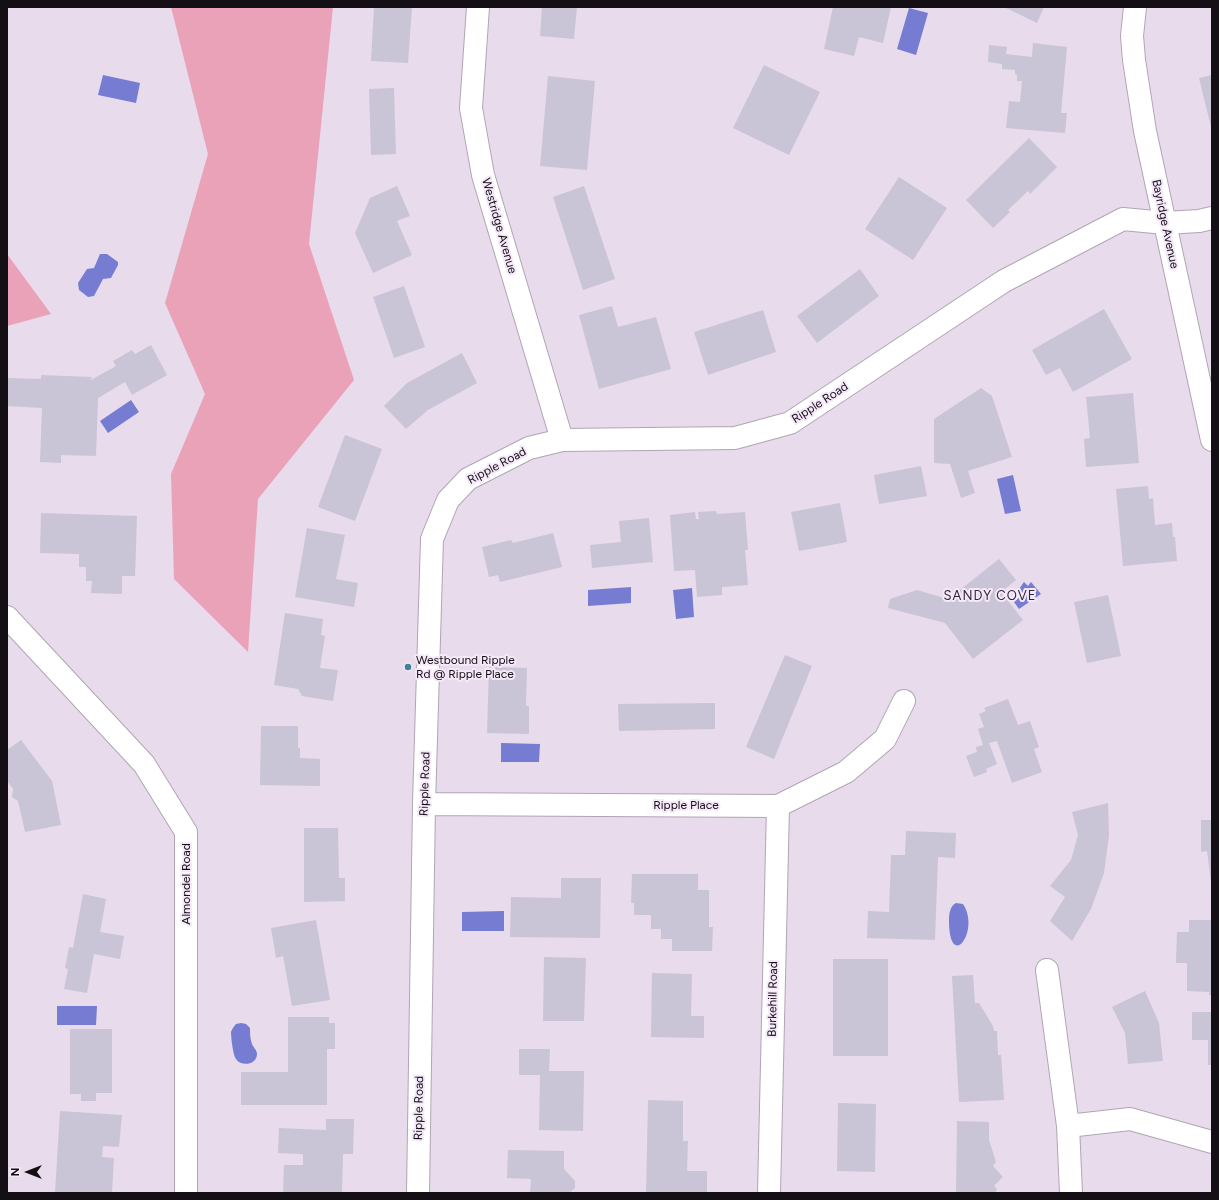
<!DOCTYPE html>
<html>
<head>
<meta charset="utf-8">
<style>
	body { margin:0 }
	#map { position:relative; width:1219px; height:1200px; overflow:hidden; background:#e8dbeb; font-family:Figtree,sans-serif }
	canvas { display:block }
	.frame { position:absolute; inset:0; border:8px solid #130f14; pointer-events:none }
	.north { position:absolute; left:8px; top:1152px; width:40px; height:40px; -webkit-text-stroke:3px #f5e8f9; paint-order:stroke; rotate:270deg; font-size:11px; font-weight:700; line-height:16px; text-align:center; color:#130f14 }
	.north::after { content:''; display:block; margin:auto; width:14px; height:18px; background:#130f14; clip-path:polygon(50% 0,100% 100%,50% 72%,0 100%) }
</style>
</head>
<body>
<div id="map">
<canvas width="1219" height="1200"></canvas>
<div class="frame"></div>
<div class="north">N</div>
</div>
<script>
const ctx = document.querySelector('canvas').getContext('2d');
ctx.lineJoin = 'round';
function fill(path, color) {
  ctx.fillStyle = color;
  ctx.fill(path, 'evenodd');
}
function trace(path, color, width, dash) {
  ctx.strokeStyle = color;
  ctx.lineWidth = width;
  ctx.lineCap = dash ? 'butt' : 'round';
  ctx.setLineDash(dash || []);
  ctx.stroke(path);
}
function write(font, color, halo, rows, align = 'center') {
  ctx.font = font + ' Figtree,sans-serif';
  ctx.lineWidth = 4;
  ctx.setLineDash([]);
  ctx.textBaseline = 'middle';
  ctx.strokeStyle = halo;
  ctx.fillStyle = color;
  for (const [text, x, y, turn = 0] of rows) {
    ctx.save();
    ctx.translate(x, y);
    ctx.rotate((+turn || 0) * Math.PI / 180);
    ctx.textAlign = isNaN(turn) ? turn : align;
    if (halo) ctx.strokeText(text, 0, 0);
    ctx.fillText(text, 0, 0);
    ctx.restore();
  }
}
const green = new Path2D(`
	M171,7H333L309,244L354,380L258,499L248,652L174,579L171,474L205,394L165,303L208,154Z
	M7,254L51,314L7,326Z`);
const water = new Path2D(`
	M909,8L928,13L916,55L897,49Z
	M103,75L140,83L136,103L98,95Z
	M100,254H107L118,262V265L111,278L103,279L94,296L88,297L79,290L78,283L87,269L94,268Z
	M131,400L139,412L108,433L100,421Z
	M1013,475L1021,511L1005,514L997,479Z
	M1024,582L1028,586L1031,582L1041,594L1019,609L1014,602L1022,595L1019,589Z
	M631,587V603L588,606V590Z
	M692,588L694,617L676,619L673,590Z
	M501,743L540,744L539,762H501Z
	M956,903L963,904C981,931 949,973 949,920C949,914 950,906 956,903Z
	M504,911V931H462V912Z
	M57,1006H97L96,1025H57Z
	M241,1023L246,1024L250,1028C250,1033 250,1039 252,1044C253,1047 257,1050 257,1054C257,1065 241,1067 236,1059C233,1055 231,1037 231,1032C232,1029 234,1026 236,1024Z`);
const building = new Path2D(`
	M374,7H412L408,63L371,61Z
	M542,7H577L574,39L540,36Z
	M833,7H891L883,43L859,37L854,56L824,49Z
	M1004,7H1044L1037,23Z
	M1033,43L1067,47L1061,113H1067L1065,133L1006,128L1009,101L1020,102L1022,81H1017V75L1015,74V70L1002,69V64L988,62L989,45L1007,47L1006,54L1032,57Z
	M764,65L820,92L789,155L733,128Z
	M1212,75V127H1211L1199,78Z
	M548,76L595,81L587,170L540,166Z
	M394,88L396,154L371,155L369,89Z
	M1029,138L1057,167L1030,194L1028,191L1008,210L1010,212L993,228L966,200Z
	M899,177L947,208L913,260L865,229Z
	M397,186L410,216L397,221L412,255L373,273L355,233L370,198Z
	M584,186L615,279L583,290L553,197Z
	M860,269L879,296L817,343L797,316Z
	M404,286L425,347L394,358L373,297Z
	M612,306L618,327L656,317L671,369L599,389L579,315Z
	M1104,309L1132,359L1073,392L1060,368L1046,375L1032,350Z
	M763,310L776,352L708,375L694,332Z
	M151,345L167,375L132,395L125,382L98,398L96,456L61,455V463L40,462L42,408L7,406V378L41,379V375L92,377L91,380L116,366L113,361L132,350L135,354Z
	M462,353L477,383L428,410L406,429L384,406L407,383Z
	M981,388L992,396L1012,457L968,471L975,493L961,498L950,464L934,463V419Z
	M1133,393L1139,463L1086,467L1084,439L1090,438L1086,397Z
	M345,435L382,449L355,521L318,507Z
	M921,466L927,496L879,504L874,475Z
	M1148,486L1149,499L1153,498L1155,525L1172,523L1173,537H1175L1177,561L1123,566L1116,489Z
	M840,503L847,542L799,551L791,512Z
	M716,511L717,514L745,512L748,550H745L748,585L722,587V595L697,597L695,570L674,571L670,515L695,512L696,519H699L698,512Z
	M41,513L137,516L135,576H122V594L91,593L92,581H86V567H79V554L40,553Z
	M649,518L653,562L592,568L590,545L621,542L619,521Z
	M307,528L345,535L336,579L358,583L354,607L295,597Z
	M553,533L562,567L500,582L498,575L489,577L482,547L511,540L513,543Z
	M999,559L1016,580L1001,592L1023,620L973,659L945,623L888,608L890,599L917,590L944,598L946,601Z
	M1108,595L1121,656L1087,663L1074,602Z
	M285,613L323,619L321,635L325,636L320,668L338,670L333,701L302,696L298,689L274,685Z
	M785,655L812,666L774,759L746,747Z
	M489,667L527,668L526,706H529V734L487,733Z
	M1008,699L1018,725L1030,721L1039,747L1034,749L1042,772L1012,783L997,741L989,743L997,764L986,769L987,772L974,777L966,756L977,752L976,747L983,745L978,729L984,727L979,714L986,711L984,708Z
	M715,703V729L619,731L618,704Z
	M261,726H298V748H300V758L320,759V786L260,785Z
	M21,740L52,781L61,825L25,832L18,801L12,797L13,789L7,781V750Z
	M1108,803L1109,836L1104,873L1091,909L1072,941L1050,921L1065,897L1050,886L1071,860L1078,835L1072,812Z
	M1201,820H1212V882H1211L1207,851L1201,852Z
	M304,828H338L339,878H345V901L304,902Z
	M906,831L956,833L955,858L938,857L935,940L867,938L868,911L889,912L891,855H905Z
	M632,874H698V890H709V927H713L712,951H672V939H661V929H651V915H634V903H631Z
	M561,878H601L600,938L510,937L511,897L561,898Z
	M83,894L106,899L100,932L124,936L120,959L94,954L87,993L64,989L68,969L65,968L69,947L73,948Z
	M316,920L330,1000L292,1006L283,956L276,958L271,928Z
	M1189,920H1212V995H1209V992L1187,991V963H1176L1177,932H1189Z
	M544,957L586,958L584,1021H543Z
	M833,959H888V1056H833Z
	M652,973L692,974L691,1016H704V1038L651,1037Z
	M973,975L975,1003H979L993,1026L994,1031H997L998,1055H1001L1004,1100L959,1102L952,976Z
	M1145,991L1159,1023L1163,1061L1128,1064L1125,1033L1112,1007Z
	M1192,1012H1212V1065H1208V1040H1192Z
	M288,1017H329V1023H335V1049H327V1105H241V1072H288Z
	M70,1029H112V1093H96V1101H81V1094H70Z
	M519,1049H550L549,1071H584L583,1131L539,1130L540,1075H519Z
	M648,1100L683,1101V1141H688L687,1171H707V1193H646Z
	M838,1103L876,1104L875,1172L837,1171Z
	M60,1111L122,1115L119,1147L103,1146L102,1157L114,1158L112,1193H55Z
	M326,1119H354L353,1154H343L342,1193H283L284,1165H303V1154L278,1153L279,1128L326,1130Z
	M957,1121L989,1122V1140L996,1162L993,1166L1003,1177L994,1186L997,1189L995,1193H956Z
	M508,1150L564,1151V1169L575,1181V1188L569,1193H530L531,1179L507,1178Z`);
const minor = new Path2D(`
	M478,7L471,108L483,175L562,440
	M1135,7L1132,36L1134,60L1145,131L1212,440
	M7,617L144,764L186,832V1193
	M424,804L778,806L846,772L885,739L904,701
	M1047,970L1068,1126
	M418,1193L424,804L432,539L448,500L468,479L529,448L562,440L735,438L790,423L1004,281L1123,219L1165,223L1199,221L1212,218
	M769,1193L778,806
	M1071,1193L1068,1126L1130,1119L1212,1142`);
const markers = [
	[408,667,4,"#418294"]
];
const streetNames = [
	["Bayridge Avenue",1165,224,78],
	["Westridge Avenue",499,226,74],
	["Ripple Road",820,403,-33],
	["Ripple Road",497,466,-28],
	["Ripple Road",425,784,-88],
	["Ripple Place",686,805],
	["Almondel Road",186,884,-90],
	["Burkehill Road",773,999,-89],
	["Ripple Road",419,1108,-89]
];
const poiNames = [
	["Westbound Ripple",416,660],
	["Rd @ Ripple Place",416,674]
];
const neighbourhoodNames = [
	["SANDY COVE",990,596]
];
fill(green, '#e9a2b8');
fill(water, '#767cd2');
fill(building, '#cac4d7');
trace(minor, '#b1a5b4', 24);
trace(minor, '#fff', 22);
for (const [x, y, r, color] of markers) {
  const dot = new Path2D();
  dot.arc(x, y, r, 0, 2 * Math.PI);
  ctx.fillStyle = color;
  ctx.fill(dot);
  trace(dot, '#f5e8f9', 1.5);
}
write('12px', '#130f14', '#f5e8f9', streetNames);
write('12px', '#130f14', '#f5e8f9', poiNames, 'left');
ctx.letterSpacing = '1px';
write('13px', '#312734', '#f5e8f9', neighbourhoodNames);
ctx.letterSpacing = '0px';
</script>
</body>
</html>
